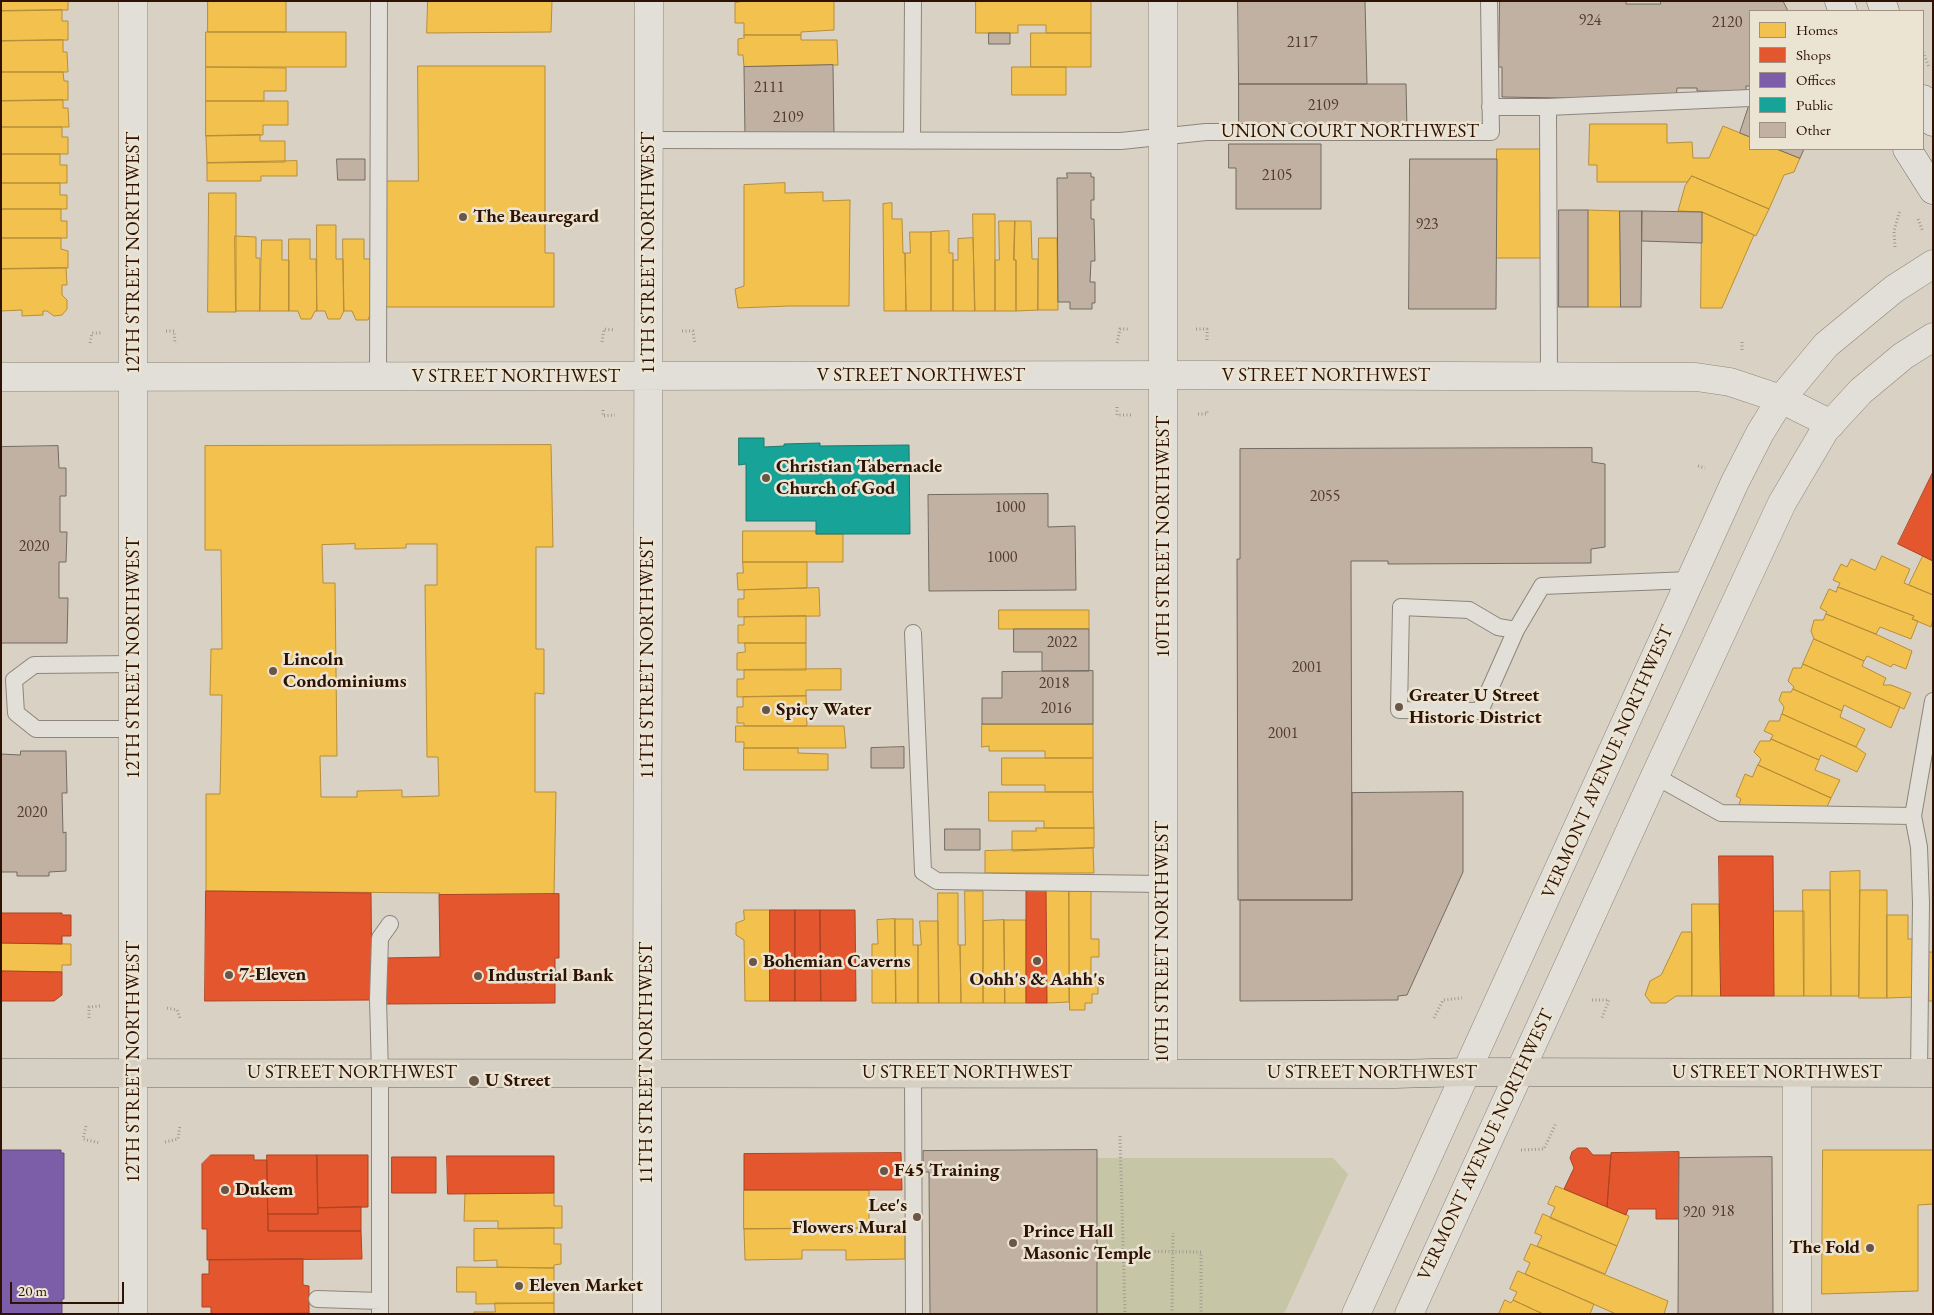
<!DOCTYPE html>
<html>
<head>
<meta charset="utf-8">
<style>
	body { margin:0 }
	#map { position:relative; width:1934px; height:1315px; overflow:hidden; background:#d9d2c4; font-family:"EB Garamond",serif }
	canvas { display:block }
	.frame { position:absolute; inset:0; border:2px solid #2e1304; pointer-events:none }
	.legend { position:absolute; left:1749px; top:10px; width:175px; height:140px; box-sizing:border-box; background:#ece4d3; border:1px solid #a09080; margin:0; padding:6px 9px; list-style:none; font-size:15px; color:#2e1304 }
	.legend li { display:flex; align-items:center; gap:10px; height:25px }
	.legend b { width:25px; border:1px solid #a09080 }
	.scale { position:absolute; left:10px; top:1282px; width:114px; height:22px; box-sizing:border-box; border:2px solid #2e1304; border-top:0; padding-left:6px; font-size:15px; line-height:18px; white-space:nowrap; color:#2e1304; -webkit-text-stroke:4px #ece4d3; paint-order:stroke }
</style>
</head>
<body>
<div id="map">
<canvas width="1934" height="1315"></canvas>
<div class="frame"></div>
<ul class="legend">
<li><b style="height:14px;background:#f2c14e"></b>Homes</li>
<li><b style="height:14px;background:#e4572e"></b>Shops</li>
<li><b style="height:14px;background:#7b5ea7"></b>Offices</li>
<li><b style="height:14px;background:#17a398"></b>Public</li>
<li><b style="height:14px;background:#c1b1a3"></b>Other</li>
</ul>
<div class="scale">20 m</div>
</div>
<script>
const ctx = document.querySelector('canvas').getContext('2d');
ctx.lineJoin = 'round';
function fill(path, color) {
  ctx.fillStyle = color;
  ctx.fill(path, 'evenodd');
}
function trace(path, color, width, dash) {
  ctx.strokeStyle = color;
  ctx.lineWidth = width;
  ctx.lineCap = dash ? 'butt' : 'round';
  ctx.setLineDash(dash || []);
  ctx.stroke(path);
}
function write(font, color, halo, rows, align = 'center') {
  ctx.font = font + ' "EB Garamond",serif';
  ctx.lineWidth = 5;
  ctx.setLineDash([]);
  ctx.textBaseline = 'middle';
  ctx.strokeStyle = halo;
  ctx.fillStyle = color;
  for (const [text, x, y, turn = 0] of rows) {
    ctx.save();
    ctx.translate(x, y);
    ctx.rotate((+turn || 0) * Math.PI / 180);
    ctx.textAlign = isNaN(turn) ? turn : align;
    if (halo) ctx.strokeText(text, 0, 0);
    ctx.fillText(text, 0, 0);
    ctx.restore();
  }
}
const green = new Path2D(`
	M1097,1158H1333L1348,1174L1284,1314H1097Z`);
const homes = new Path2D(`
	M1,1H68V10L1,11Z
	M208,1H286V32H208Z
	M428,1H552L551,32L427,33Z
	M744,1H834V30L801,32V35H744V23H735V3Z
	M976,1H1091V33H1046V25H1018V33H976Z
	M62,10V21H68V40L1,41V11Z
	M206,32H346V67H206Z
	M1031,33H1091V67H1031Z
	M744,35H801V40H837L838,65L744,67L743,55H738V39L744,38Z
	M63,40V52H67L68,72H1V41Z
	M418,66H545V253H554V307H381V181H418Z
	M206,67L286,68V91H264V101H206Z
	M1012,67H1066V95H1012Z
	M1,72H63L64,81H68V100L1,101Z
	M63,100V108H68L69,127H1V101Z
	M206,101H288V125H263V135L206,136Z
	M1590,124H1667V143L1692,142L1693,158H1709L1723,126L1750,137V149H1777L1800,158L1794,172L1784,175L1769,209L1692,176L1687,182H1597V165H1589Z
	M1,127H62V137H68V154H1Z
	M260,135V141H285V162L207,163L206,136Z
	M1497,149H1543L1542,258H1496Z
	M1,154H60V165H67V183H1Z
	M297,161V176H261V181H207V163Z
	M1692,176L1769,209L1756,236L1702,212L1678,211L1685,186Z
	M1,183H60V195H67V209H1Z
	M785,183V193L823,192V201L850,200L849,306H789L738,308L735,289L744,286V185Z
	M209,193H236V312H208Z
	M892,203V219H902L903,253H905L906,311H884L883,204Z
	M1,209H61V221H67V238H1Z
	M1588,210L1620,211L1621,307H1588Z
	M1702,212L1754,235L1722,308H1701Z
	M973,214H995V311H975Z
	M999,221H1015L1014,260H1016V311H995V260H999Z
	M1015,221H1031L1032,259H1038V310L1016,311V260H1014Z
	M317,225H336V259H343L344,311L340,319H328L325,311H317Z
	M949,231V253H953V311H931V232Z
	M910,232H931V311H906L905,253H910Z
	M235,236L256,237V258H260V311H236Z
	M1,238H61V249L68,251V268L1,269Z
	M973,238L975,311H953V260H958V239Z
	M1039,238H1057L1058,310H1038Z
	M289,239H310V259H316L317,311H315L311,319H301L298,311H289Z
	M343,239H364V259H371V312L368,320H356L352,311H344Z
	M262,240H282V260H289V311H260Z
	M66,268L67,285H62V295L67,300V309L62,315L54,316L47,311H43V315L22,316V310L1,311V269Z
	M551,445L553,547H536V649H544V694L535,693V792H556L554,894L439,895L440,893L206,891V794H220L222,695H210L211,649H222L221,550H205V446ZM355,544V549L406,548V544H437V585H425L427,757H438L439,796L402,797V790L357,791V797H321L320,756H337L335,583H323L322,545Z
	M743,531H816V534H843V562H743Z
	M1882,556L1910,569L1904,583L1933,595V619L1931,627L1912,619L1914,616L1838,587L1840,583L1833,580L1841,564L1847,567L1851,559L1875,570Z
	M1923,556L1933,561V595L1909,585Z
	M743,562H807V588L738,590L737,573H743Z
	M1838,587L1914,616L1912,619L1918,621L1911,639L1880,627L1876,634L1826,614L1827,612L1820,608L1829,589L1836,592Z
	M819,588L820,616L738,617V599H744V590Z
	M999,610H1089V629H999Z
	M1826,614L1880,636L1912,651L1906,669L1893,664L1891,667L1867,656L1864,661L1814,639L1811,631L1814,620H1823Z
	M806,616V643H738V625H744V617Z
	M1814,639L1864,661L1862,666L1886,678L1883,685H1891L1911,693L1904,709L1803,664Z
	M745,643H806V670H737V653L745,652Z
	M1803,664L1900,707L1891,728L1844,705L1842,711L1793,689L1794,687L1788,681L1793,668H1801Z
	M841,669V690H806V696L737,697V679H744V670Z
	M1793,689L1842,711L1840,717L1865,729L1856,747L1782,714L1784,707L1779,700L1782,692H1791Z
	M806,696L807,726H744V723H737V707H743V697Z
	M1782,714L1856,747L1866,754L1857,772L1821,755L1819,760L1771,739L1773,735L1764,731L1769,721H1779Z
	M982,724H1093V758H1045V751H989V746L982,747Z
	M736,726H844L846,748H744V742H736Z
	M1771,739L1819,760L1815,770L1840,780L1831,798L1758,765L1761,759L1754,752L1760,741H1770Z
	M744,748H798V753L828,754V770H744Z
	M1002,758H1093V792H1045V785H1002Z
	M1758,765L1831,798L1826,809L1752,810L1739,804L1741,799L1736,796L1745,774L1752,777Z
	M989,792H1093L1094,828H1044V821H989Z
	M1036,828H1094V848L1012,851V831H1036Z
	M1093,848L1094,873H985V851Z
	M1860,871L1859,996H1831L1830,872Z
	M1046,890L1069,891V1002L1047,1003Z
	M1803,890H1830L1831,996H1804Z
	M1860,890H1887V998H1859Z
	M965,891H983V1003H961L960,945H965Z
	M1069,891H1091V939H1099V957H1091V976H1098V994H1092V1003H1085V1010H1070Z
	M938,893H958V945H960L961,1003H939Z
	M1692,904H1719L1721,996H1692Z
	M744,910H770V1001H745L744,940L736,935V923L744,920Z
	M1773,911H1804V996H1774Z
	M1887,915H1908V939H1916V997L1887,998Z
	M895,919H913V945H918V1003H896Z
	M895,919L896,1003H872V944H878L877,920Z
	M1004,920L1005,1003H983V921Z
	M1004,920H1026V1003H1005Z
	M920,921H938L939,1003H918V945H921Z
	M1682,932H1692V996H1676L1666,1003H1651L1645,995L1650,981L1661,975Z
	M1,943L71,944V965H62V972L1,971Z
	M1929,952H1933V1001H1929Z
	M1823,1150H1933V1204L1918,1205V1291L1822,1294Z
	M1556,1186L1629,1216L1617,1246L1550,1218L1555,1207L1548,1204Z
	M744,1190H869V1228L744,1229Z
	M554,1193V1206H562V1228L498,1229V1221H464L465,1194Z
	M1543,1214L1617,1246L1605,1274L1537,1246L1542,1236L1535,1233Z
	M554,1228V1244H561V1264L554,1265V1268L497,1267V1260L474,1261V1229Z
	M869,1228H905V1259L846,1260V1250H802V1259L745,1260L744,1229Z
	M1531,1244L1668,1301L1664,1314H1616L1525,1274L1530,1263L1524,1260Z
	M457,1267L554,1268V1303L476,1304V1292H457Z
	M1518,1271L1594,1304L1590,1314H1543L1513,1300L1517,1292L1510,1289Z
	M1505,1300L1511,1303L1513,1300L1543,1314H1499Z
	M495,1303H554V1314H474V1312H495Z`);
const shops = new Path2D(`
	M1933,472V561L1898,544Z
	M1719,856H1773L1774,996H1721Z
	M1046,890L1047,1003H1026V891Z
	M206,891L371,893L372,1000L205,1001Z
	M559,894V958H555V1003L384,1004L385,958L440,957L439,895Z
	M770,910H795V1001H770Z
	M795,910H820L821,1001H795Z
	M820,910H855L856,1001H821Z
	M1,913H62V915H71V936H62V944L1,943Z
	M1,971L62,972V995L54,1001H1Z
	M1578,1148H1587L1593,1155H1611L1607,1207L1564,1189L1574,1168L1570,1158L1572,1152Z
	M1679,1152V1219H1656V1209H1628L1626,1215L1607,1207L1611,1153Z
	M901,1153L902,1190H744V1154Z
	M211,1155H254V1160H267L268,1231H361L362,1259L207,1260V1229H202V1164Z
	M267,1155H317L318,1214H268Z
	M317,1155H368V1207L318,1208Z
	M447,1156H554V1193L448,1194Z
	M392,1157H436V1193H392Z
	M361,1207V1231H268V1214H318V1208Z
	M303,1259V1285L309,1286V1313L211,1314V1307H202V1274H209V1260Z`);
const offices = new Path2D(`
	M1,1150H61V1153H64V1299H62V1314H1Z`);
const public = new Path2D(`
	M739,438H764V447L784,446V444L820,443V446L909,445L910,534H816V521H746V464L739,465Z`);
const building = new Path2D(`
	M1238,1H1365L1367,84H1239Z
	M1500,1H1626V4H1661L1660,1H1783L1788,11H1750V86H1746V92L1697,91V88H1677L1676,100L1502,97V67H1499Z
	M989,33H1010V44H989Z
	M833,65L834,136L745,137L744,67Z
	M1239,84H1406L1407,128H1239Z
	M1749,106H1750V137L1740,133Z
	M1229,144H1321V209H1236V168H1229Z
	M1777,149H1804L1800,158Z
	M337,159H365V180H338Z
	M1410,159H1497L1496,309H1409Z
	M1067,173H1091V177H1094V200H1091V219H1094L1095,261H1091L1090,282H1095V303H1092V309H1070V302H1058L1057,178H1067Z
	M1559,210H1588V307H1559Z
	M1620,211H1642L1641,307H1621Z
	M1642,211L1702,212V243L1642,241Z
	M58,446L59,468H66V496H60V532H67L66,562H59V598H68L67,643H1V447Z
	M1592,448V462L1605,464V547L1591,549V563L1388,564V561H1351L1352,900H1238L1237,559H1240V449Z
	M1048,494V527L1075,526L1076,590L929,591L928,495Z
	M1014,629H1089V671H1042V652H1014Z
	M1093,671V724H982V698H1002V672Z
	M904,747V768H871V748Z
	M21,751H66L67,793H62L63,833L66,832V871L49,872V876H17V872H1V754L20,755Z
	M1463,792V872L1407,995L1398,996V1000L1240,1001V900H1352V793Z
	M945,829H980V850H945Z
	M1097,1150V1314H930L929,1172H923V1151Z
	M1772,1157L1773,1314H1678L1679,1158Z`);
const path = new Path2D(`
	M1923,52L1929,67
	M1918,219L1923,232
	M1895,247L1894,231L1900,210
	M1196,329H1207V342
	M166,331H174L175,344
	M682,331H693L695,344
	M602,342L604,329L615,330
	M1742,342V351
	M90,343L92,333H101
	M1117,343L1120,329H1129
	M1117,407V415H1131
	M603,410V416L615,415
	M1198,414H1207V409
	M1698,466L1705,468
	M1592,1000H1609L1601,1020
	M167,1008L177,1010L180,1018
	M89,1018V1007L100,1006
	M1434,1018L1443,1000L1462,998
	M86,1126L83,1139L100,1143
	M1120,1136L1125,1314
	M165,1142L178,1139L180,1125
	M1521,1150L1544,1149L1556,1123
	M1123,1251L1201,1252V1314
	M1172,1314L1173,1233`);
const service = new Path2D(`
	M1490,107H1548L1750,98
	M1548,107L1549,377
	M648,140L1121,141L1206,132H1491L1489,1
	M912,141L913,1
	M378,377L379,1
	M1516,630L1498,627L1469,610L1401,607L1399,710L1480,711L1516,630L1542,586L1690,580
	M913,633L923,872L937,881L1163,884
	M134,664L34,665L14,680L16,713L36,729H134
	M1655,776L1721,813L1913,816L1919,847L1921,903L1919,1073
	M1913,816L1933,701
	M913,1073L914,1314
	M317,1299L380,1301
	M380,1314V1073L378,999L380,938L390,924`);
const minor = new Path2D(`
	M1163,1073V1
	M1797,1073V1314
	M133,1314V1`);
const tertiary = new Path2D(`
	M1,377L1207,375L1696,377L1730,382L1781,399L1831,424
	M647,1073L649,1
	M1356,1314L1735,482L1760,433L1781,399L1826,345L1894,289L1933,264
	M1409,1314L1655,776L1782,503L1825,430L1861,391L1903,356L1933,337`);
const secondary = new Path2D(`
	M1839,1L1843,11
	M1881,1L1885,11
	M1923,99L1933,122
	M1907,149L1933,190
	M647,1314V1073`);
const primary = new Path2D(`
	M1,1073L1395,1074L1467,1072L1933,1073`);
const markers = [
	[463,217,5,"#6a5647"],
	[766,478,5,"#6a5647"],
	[273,671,5,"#6a5647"],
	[1399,707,5,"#6a5647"],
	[766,710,5,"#6a5647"],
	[1037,961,5,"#6a5647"],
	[753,962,5,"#6a5647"],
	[229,975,5,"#6a5647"],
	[478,976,5,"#6a5647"],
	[474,1081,6,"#6a5647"],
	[884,1171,5,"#6a5647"],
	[225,1190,5,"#6a5647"],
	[917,1217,5,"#6a5647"],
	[1013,1243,5,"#6a5647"],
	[1870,1248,5,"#6a5647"],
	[519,1286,5,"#6a5647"]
];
const numberNames = [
	["924",1590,21],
	["2120",1727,23],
	["2117",1302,43],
	["2111",769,88],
	["2109",1323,106],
	["2109",788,118],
	["2105",1277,176],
	["923",1427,225],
	["2055",1325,497],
	["1000",1010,508],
	["2020",34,547],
	["1000",1002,558],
	["2022",1062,643],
	["2001",1307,668],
	["2018",1054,684],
	["2016",1056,709],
	["2001",1283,734],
	["2020",32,813],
	["918",1723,1212],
	["920",1694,1213]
];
const streetNames = [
	["UNION COURT NORTHWEST",1350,132],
	["12TH STREET NORTHWEST",134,253,-90],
	["11TH STREET NORTHWEST",649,253,-90],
	["V STREET NORTHWEST",921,376],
	["V STREET NORTHWEST",1326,376],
	["V STREET NORTHWEST",516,377],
	["10TH STREET NORTHWEST",1164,537,-90],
	["12TH STREET NORTHWEST",134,658,-90],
	["11TH STREET NORTHWEST",648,658,-90],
	["VERMONT AVENUE NORTHWEST",1608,762,-66],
	["10TH STREET NORTHWEST",1163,942,-90],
	["12TH STREET NORTHWEST",134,1062,-90],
	["11TH STREET NORTHWEST",647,1063,-90],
	["U STREET NORTHWEST",352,1073],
	["U STREET NORTHWEST",967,1073],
	["U STREET NORTHWEST",1372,1073],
	["U STREET NORTHWEST",1777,1073],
	["VERMONT AVENUE NORTHWEST",1486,1145,-65]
];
const poiNames = [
	["The Beauregard",473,217],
	["Christian Tabernacle",776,467],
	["Church of God",776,489],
	["Lincoln",283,660],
	["Condominiums",283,682],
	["Greater U Street",1409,696],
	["Historic District",1409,718],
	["Spicy Water",776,710],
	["Bohemian Caverns",763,962],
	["7-Eleven",239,975],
	["Industrial Bank",488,976],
	["Oohh's & Aahh's",1037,980,"center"],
	["U Street",485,1081],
	["F45 Training",894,1171],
	["Dukem",235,1190],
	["Lee's",907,1206,"right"],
	["Flowers Mural",907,1228,"right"],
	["Prince Hall",1023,1232],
	["Masonic Temple",1023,1254],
	["The Fold",1860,1248,"right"],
	["Eleven Market",529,1286]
];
fill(green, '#c6c6a6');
fill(homes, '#f2c14e');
trace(homes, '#b78d38', 1);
fill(shops, '#e4572e');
trace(shops, '#ad4321', 1);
fill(offices, '#7b5ea7');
trace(offices, '#644876', 1);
fill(public, '#17a398');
trace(public, '#1e786c', 1);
fill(building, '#c1b1a3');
trace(building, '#736b62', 1);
trace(service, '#8d857b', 18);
trace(minor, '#8d857b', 29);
trace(tertiary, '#8d857b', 29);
trace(secondary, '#736b62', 29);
trace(primary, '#736b62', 29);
trace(path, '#a09a93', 3, [1, 2.5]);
trace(service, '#e2dfd8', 16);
trace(minor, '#e2dfd8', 28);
trace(tertiary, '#e2dfd8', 28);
trace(secondary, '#e2dfd8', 28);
trace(primary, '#d6cfc3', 28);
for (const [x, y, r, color] of markers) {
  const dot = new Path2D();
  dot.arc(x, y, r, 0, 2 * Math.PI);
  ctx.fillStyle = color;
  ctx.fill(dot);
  trace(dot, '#ece4d3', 2);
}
write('16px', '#533a2c', null, numberNames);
write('19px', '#2e1304', '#ece4d3', streetNames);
write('bold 19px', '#2e1304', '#ece4d3', poiNames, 'left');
</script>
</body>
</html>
